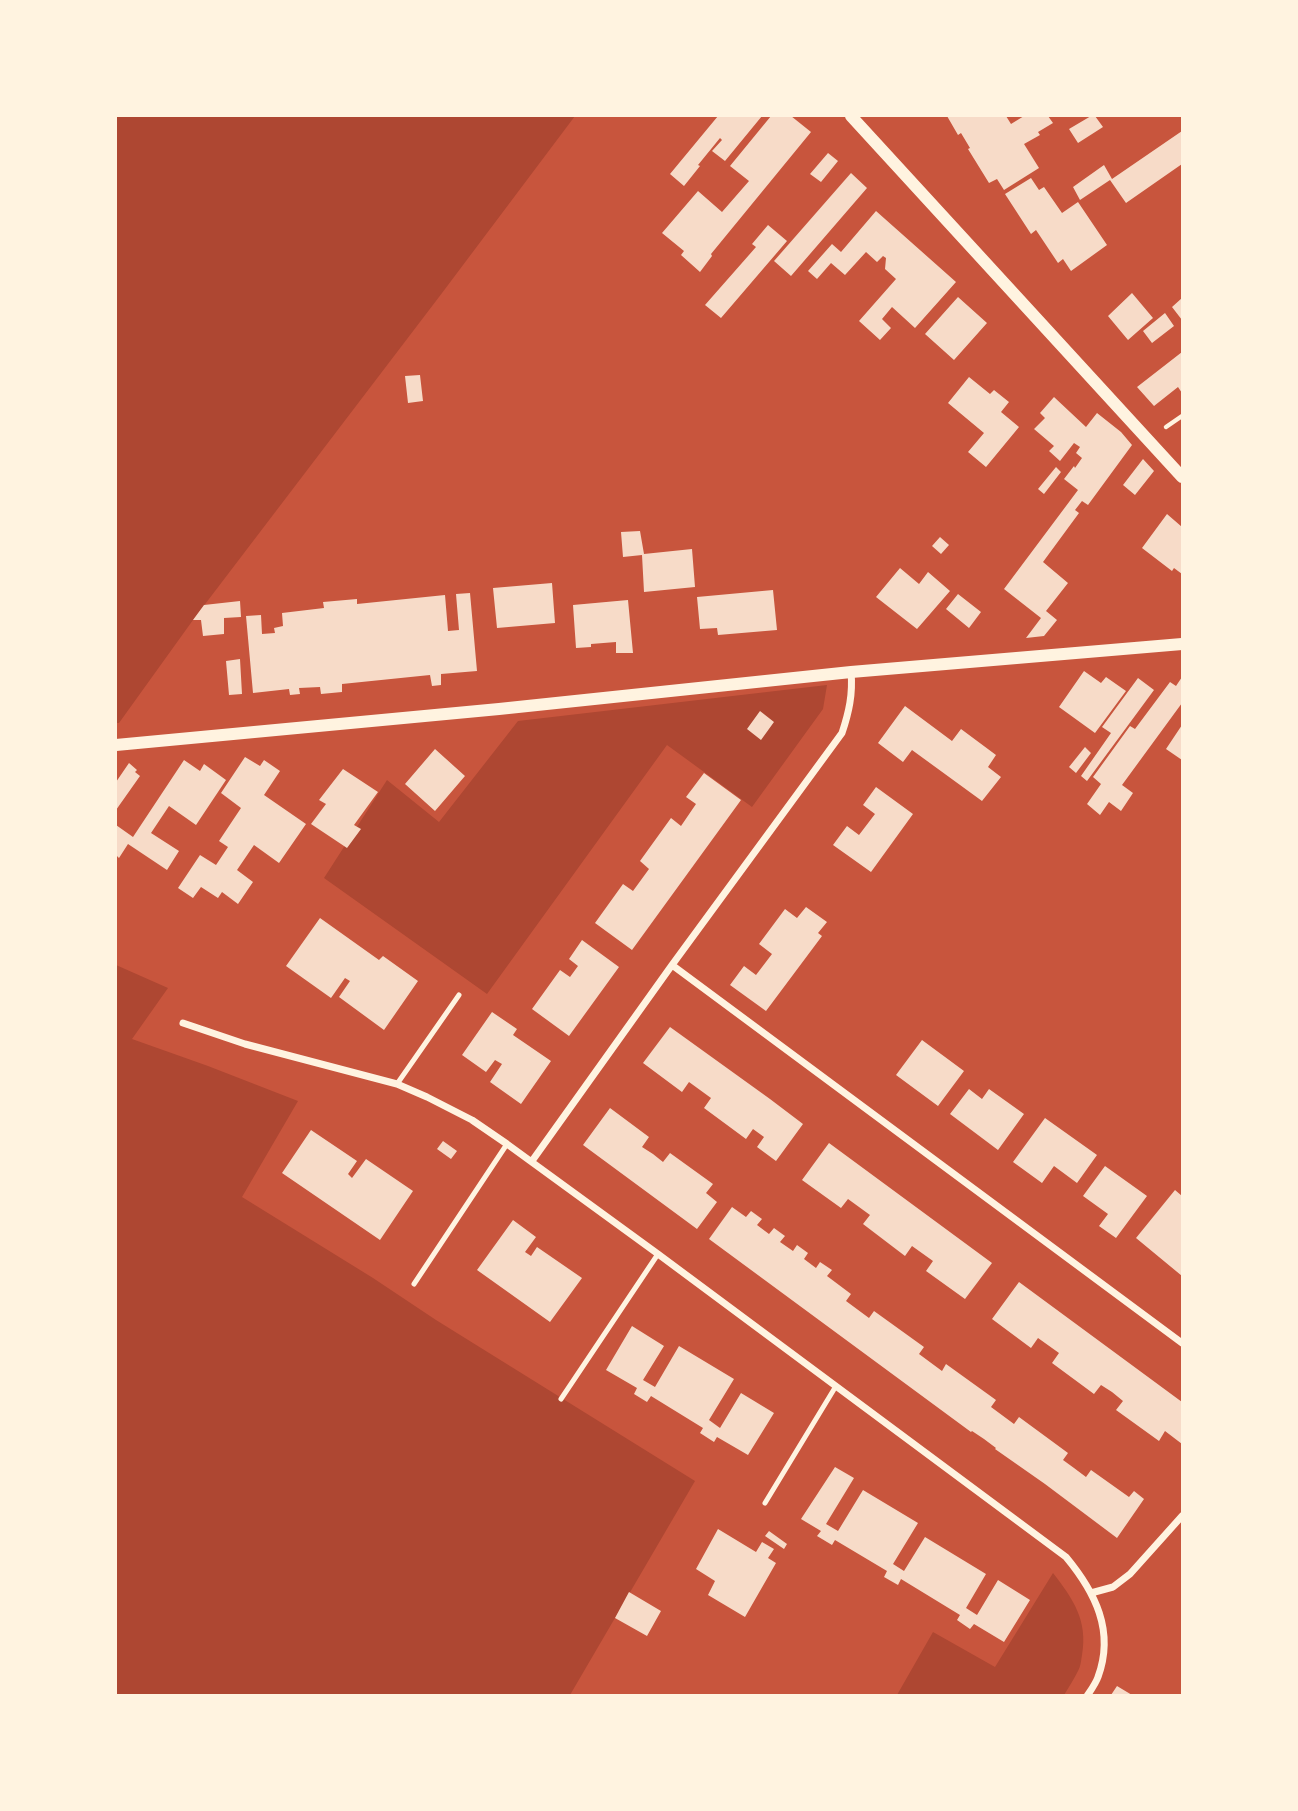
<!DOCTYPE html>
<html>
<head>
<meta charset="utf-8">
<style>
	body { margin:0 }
	#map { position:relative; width:1298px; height:1811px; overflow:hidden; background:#c8553d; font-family:"Asap Condensed",sans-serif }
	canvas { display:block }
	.frame { position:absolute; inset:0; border:117px solid #fff3e0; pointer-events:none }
</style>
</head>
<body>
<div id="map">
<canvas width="1298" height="1811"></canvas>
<div class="frame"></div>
</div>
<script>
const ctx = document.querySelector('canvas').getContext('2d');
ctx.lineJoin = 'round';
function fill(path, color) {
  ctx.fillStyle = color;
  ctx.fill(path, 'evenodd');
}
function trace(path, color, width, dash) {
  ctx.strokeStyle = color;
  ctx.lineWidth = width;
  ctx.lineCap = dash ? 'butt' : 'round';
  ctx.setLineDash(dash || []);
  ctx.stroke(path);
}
const green = new Path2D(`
	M116,116H575L439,297L193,620L119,723H116Z
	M827,685L823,709L752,807L667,745L487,994L324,878L387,780L439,822L518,721Z
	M116,965L168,988L132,1039L208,1066L298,1101L242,1197L373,1278L436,1320L695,1481L570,1695L116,1696Z
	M1053,1573C1073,1599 1088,1620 1082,1655C1081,1660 1081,1666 1078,1671C1074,1679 1069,1687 1064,1695H897L933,1632L995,1667Z`);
const building = new Path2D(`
	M718,116H762L725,161L712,151L722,140L720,138L698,165L700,166L684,186L670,174Z
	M771,116H791L811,132L711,254L712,256L700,272L681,255L684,251L662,233L698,191L722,212L749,181L730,166Z
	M947,116H1006L1011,124L1024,116H1048L1053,123L1038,132L1040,135L1024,144L1039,168L1004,190L997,179L989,183L968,149L970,148L961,133L958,135Z
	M1091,116H1095L1103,127L1078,143L1069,129Z
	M1182,131V164L1126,203L1110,180L1080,200L1073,187L1104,165L1112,179Z
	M828,153L838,161L821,182L810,174Z
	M851,173L867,188L791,276L774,261Z
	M1031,178L1039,190L1044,187L1062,213L1078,202L1107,245L1071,271L1063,259L1058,263L1036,230L1031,234L1005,194Z
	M876,211L956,282L915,328L892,307L882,319L891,328L880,340L859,321L896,279L885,269L886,258L883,256L877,262L866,252L845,275L831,263L817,279L808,271L832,244L841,252Z
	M768,225L787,241L721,318L705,305L756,247L752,244Z
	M1132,293L1153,318L1128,340L1108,316Z
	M958,297L987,323L954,360L925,334Z
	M1182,298V320L1172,307Z
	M1165,313L1174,326L1152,343L1143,331Z
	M1182,352V393L1178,387L1154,406L1137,387Z
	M420,375L423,401L408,403L405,376Z
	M969,377L990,394L994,390L1009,402L1001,412L1019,427L986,467L968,452L984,433L948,403Z
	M1054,397L1086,427L1097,413L1121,432L1132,445L1088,505L1082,501L1075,510L1079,513L1043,562L1068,583L1046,611L1057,620L1044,636L1026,638L1041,618L1004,589L1078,490L1064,479L1074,466L1075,468L1082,458L1076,453L1080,447L1074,443L1060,461L1049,451L1054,446L1034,429L1045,418L1040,413Z
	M1143,459L1154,471L1135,495L1123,485Z
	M1056,467L1061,472L1044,494L1038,489Z
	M1167,514L1182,527V574L1174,568L1172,571L1142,548Z
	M640,531L644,554L692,549L695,587L644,592L642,555L623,557L621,532Z
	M940,537L949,545L941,554L932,546Z
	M900,568L919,584L928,572L950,591L917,629L876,597Z
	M552,583L555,623L497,628L493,588Z
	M773,590L777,630L718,635L717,628L700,629L697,597Z
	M470,593L477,671L441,674V685L432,686L430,675L342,684V692L321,694L320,687L299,688L300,694L290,695L289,689L253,693L246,616L261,615L262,634L275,633L274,628L283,626L282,613L324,608L323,602L357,599V604L445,595L448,631L459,630L456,594Z
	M958,594L981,612L969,628L946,609Z
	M628,600L633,653H616V642L591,644V647L576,648L573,605Z
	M240,601L241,617L224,618V634L203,636L201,620H193L204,605Z
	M240,659L242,694L229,695L226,661Z
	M1084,671L1101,683L1106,677L1126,691L1095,733L1059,707Z
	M1182,677V703L1122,785L1133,793L1121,811L1109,802L1100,815L1087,804L1101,784L1093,777L1130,726L1135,729L1170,682L1176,686Z
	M1138,678L1154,690L1087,781L1081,776L1111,733L1102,727Z
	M905,706L952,741L961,729L996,755L988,767L1001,777L982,801L912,750L903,762L878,743Z
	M760,711L774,722L761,740L747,729Z
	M1182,725V760L1166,749Z
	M1085,747L1091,753L1076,773L1069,767Z
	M435,749L465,776L435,811L405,784Z
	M245,757L260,766L264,760L280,771L264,795L306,824L279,863L254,845L237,870L253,882L238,904L222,892L218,898L201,887L193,898L178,888L200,855L216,865L228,847L219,841L241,808L221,793Z
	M184,760L200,771L204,764L226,780L196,825L169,806L151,833L179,851L167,870L128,844L119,858L116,855V825L133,837Z
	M129,763L137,770L135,772L140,776L116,810V782Z
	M343,769L378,792L354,825L361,829L347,848L311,824L326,804L319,800Z
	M704,773L741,800L632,950L595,923L623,884L633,891L649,869L640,861L671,818L681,826L696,804L686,797Z
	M876,787L913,814L871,872L833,845L847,826L859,835L875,814L863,805Z
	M806,907L827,922L818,933L822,936L766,1011L730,985L744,966L756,975L772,954L759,944L785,909L797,918Z
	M320,918L379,960L383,956L418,981L384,1030L339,997L350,981L345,978L331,998L286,966Z
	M582,940L619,967L569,1036L532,1009L560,970L570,977L578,966L569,959Z
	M492,1012L517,1029L513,1035L551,1061L521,1104L490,1082L502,1064L495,1060L486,1072L462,1055Z
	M670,1027L770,1099L803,1124L776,1161L757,1147L764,1137L753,1129L746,1139L704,1108L711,1098L689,1082L682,1092L643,1063Z
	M922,1040L964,1071L938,1106L896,1075Z
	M969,1089L982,1099L989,1089L1024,1114L998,1150L950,1114Z
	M610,1108L649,1137L642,1147L653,1154L663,1162L670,1153L713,1184L706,1193L717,1202L697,1229L583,1145Z
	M1045,1118L1097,1155L1077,1183L1054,1166L1042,1183L1013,1162Z
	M311,1130L357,1161L348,1174L352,1178L366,1159L413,1191L380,1240L282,1173Z
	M443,1141L457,1151L451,1159L437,1149Z
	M829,1143L992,1263L965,1299L926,1271L933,1261L912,1246L905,1256L863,1224L870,1215L848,1199L841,1208L802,1180Z
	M1105,1166L1147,1196L1116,1238L1099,1226L1108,1214L1083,1196Z
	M1175,1190L1182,1196V1276L1136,1238Z
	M732,1207L746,1217L751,1211L762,1219L757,1225L769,1234L774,1228L785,1236L780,1242L793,1251L797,1245L808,1253L804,1259L816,1268L820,1262L832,1270L827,1276L851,1294L846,1301L869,1318L874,1311L924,1347L919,1354L942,1371L946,1364L996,1400L991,1407L1014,1424L1019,1417L1068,1453L1063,1460L1074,1468L1086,1477L1091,1470L1129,1497L1134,1491L1144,1499L1117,1538L1045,1484L995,1449L996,1448L984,1439L972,1431L971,1432L709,1239Z
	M513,1220L536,1237L525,1252L531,1256L537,1247L582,1278L550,1322L477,1270Z
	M1019,1282L1182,1402V1444L1165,1431L1159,1441L1116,1410L1123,1401L1112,1392L1101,1385L1094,1394L1052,1363L1059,1353L1038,1338L1031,1348L992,1319Z
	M632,1326L664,1346L643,1380L655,1387L679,1346L734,1379L709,1420L720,1428L741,1393L774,1413L748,1455L717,1437L714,1442L700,1433L703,1428L651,1396L647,1402L634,1394L637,1388L606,1370Z
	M835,1467L854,1478L826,1524L838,1531L863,1490L918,1523L893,1564L904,1571L925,1537L986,1574L966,1608L977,1615L998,1580L1030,1600L1004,1642L974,1624L970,1629L957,1620L960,1615L901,1579L898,1585L884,1577L887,1571L835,1540L832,1545L817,1536L821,1531L801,1519Z
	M718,1529L756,1552L762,1542L774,1549L768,1558L776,1563L745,1617L708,1595L715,1581L696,1569Z
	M769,1531L787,1544L784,1549L765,1536Z
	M629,1592L661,1611L647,1636L615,1618Z
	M1117,1686L1132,1695H1111Z`);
const path = new Path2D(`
	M1166,427L1182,416`);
const service = new Path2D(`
	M397,1084L459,995
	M414,1284L507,1144
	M561,1399L658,1254
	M765,1503L836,1386`);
const minor = new Path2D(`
	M672,965L1182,1343
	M183,1023L245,1044L397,1084L427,1097L472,1120L507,1144L658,1254L1066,1557C1095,1592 1115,1631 1098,1677C1096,1683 1091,1690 1087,1696
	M532,1161L672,965L842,733C849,712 853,694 851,672
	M1091,1593L1113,1587L1130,1574L1182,1516`);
const tertiary = new Path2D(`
	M851,116L1182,477
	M116,745L499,709L851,672L1182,644`);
fill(green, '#ae4732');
fill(building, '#f7dbc8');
trace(path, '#fff3e0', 4.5);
trace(service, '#fff3e0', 5);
trace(minor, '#fff3e0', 7);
trace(tertiary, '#fff3e0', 12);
</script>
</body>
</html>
